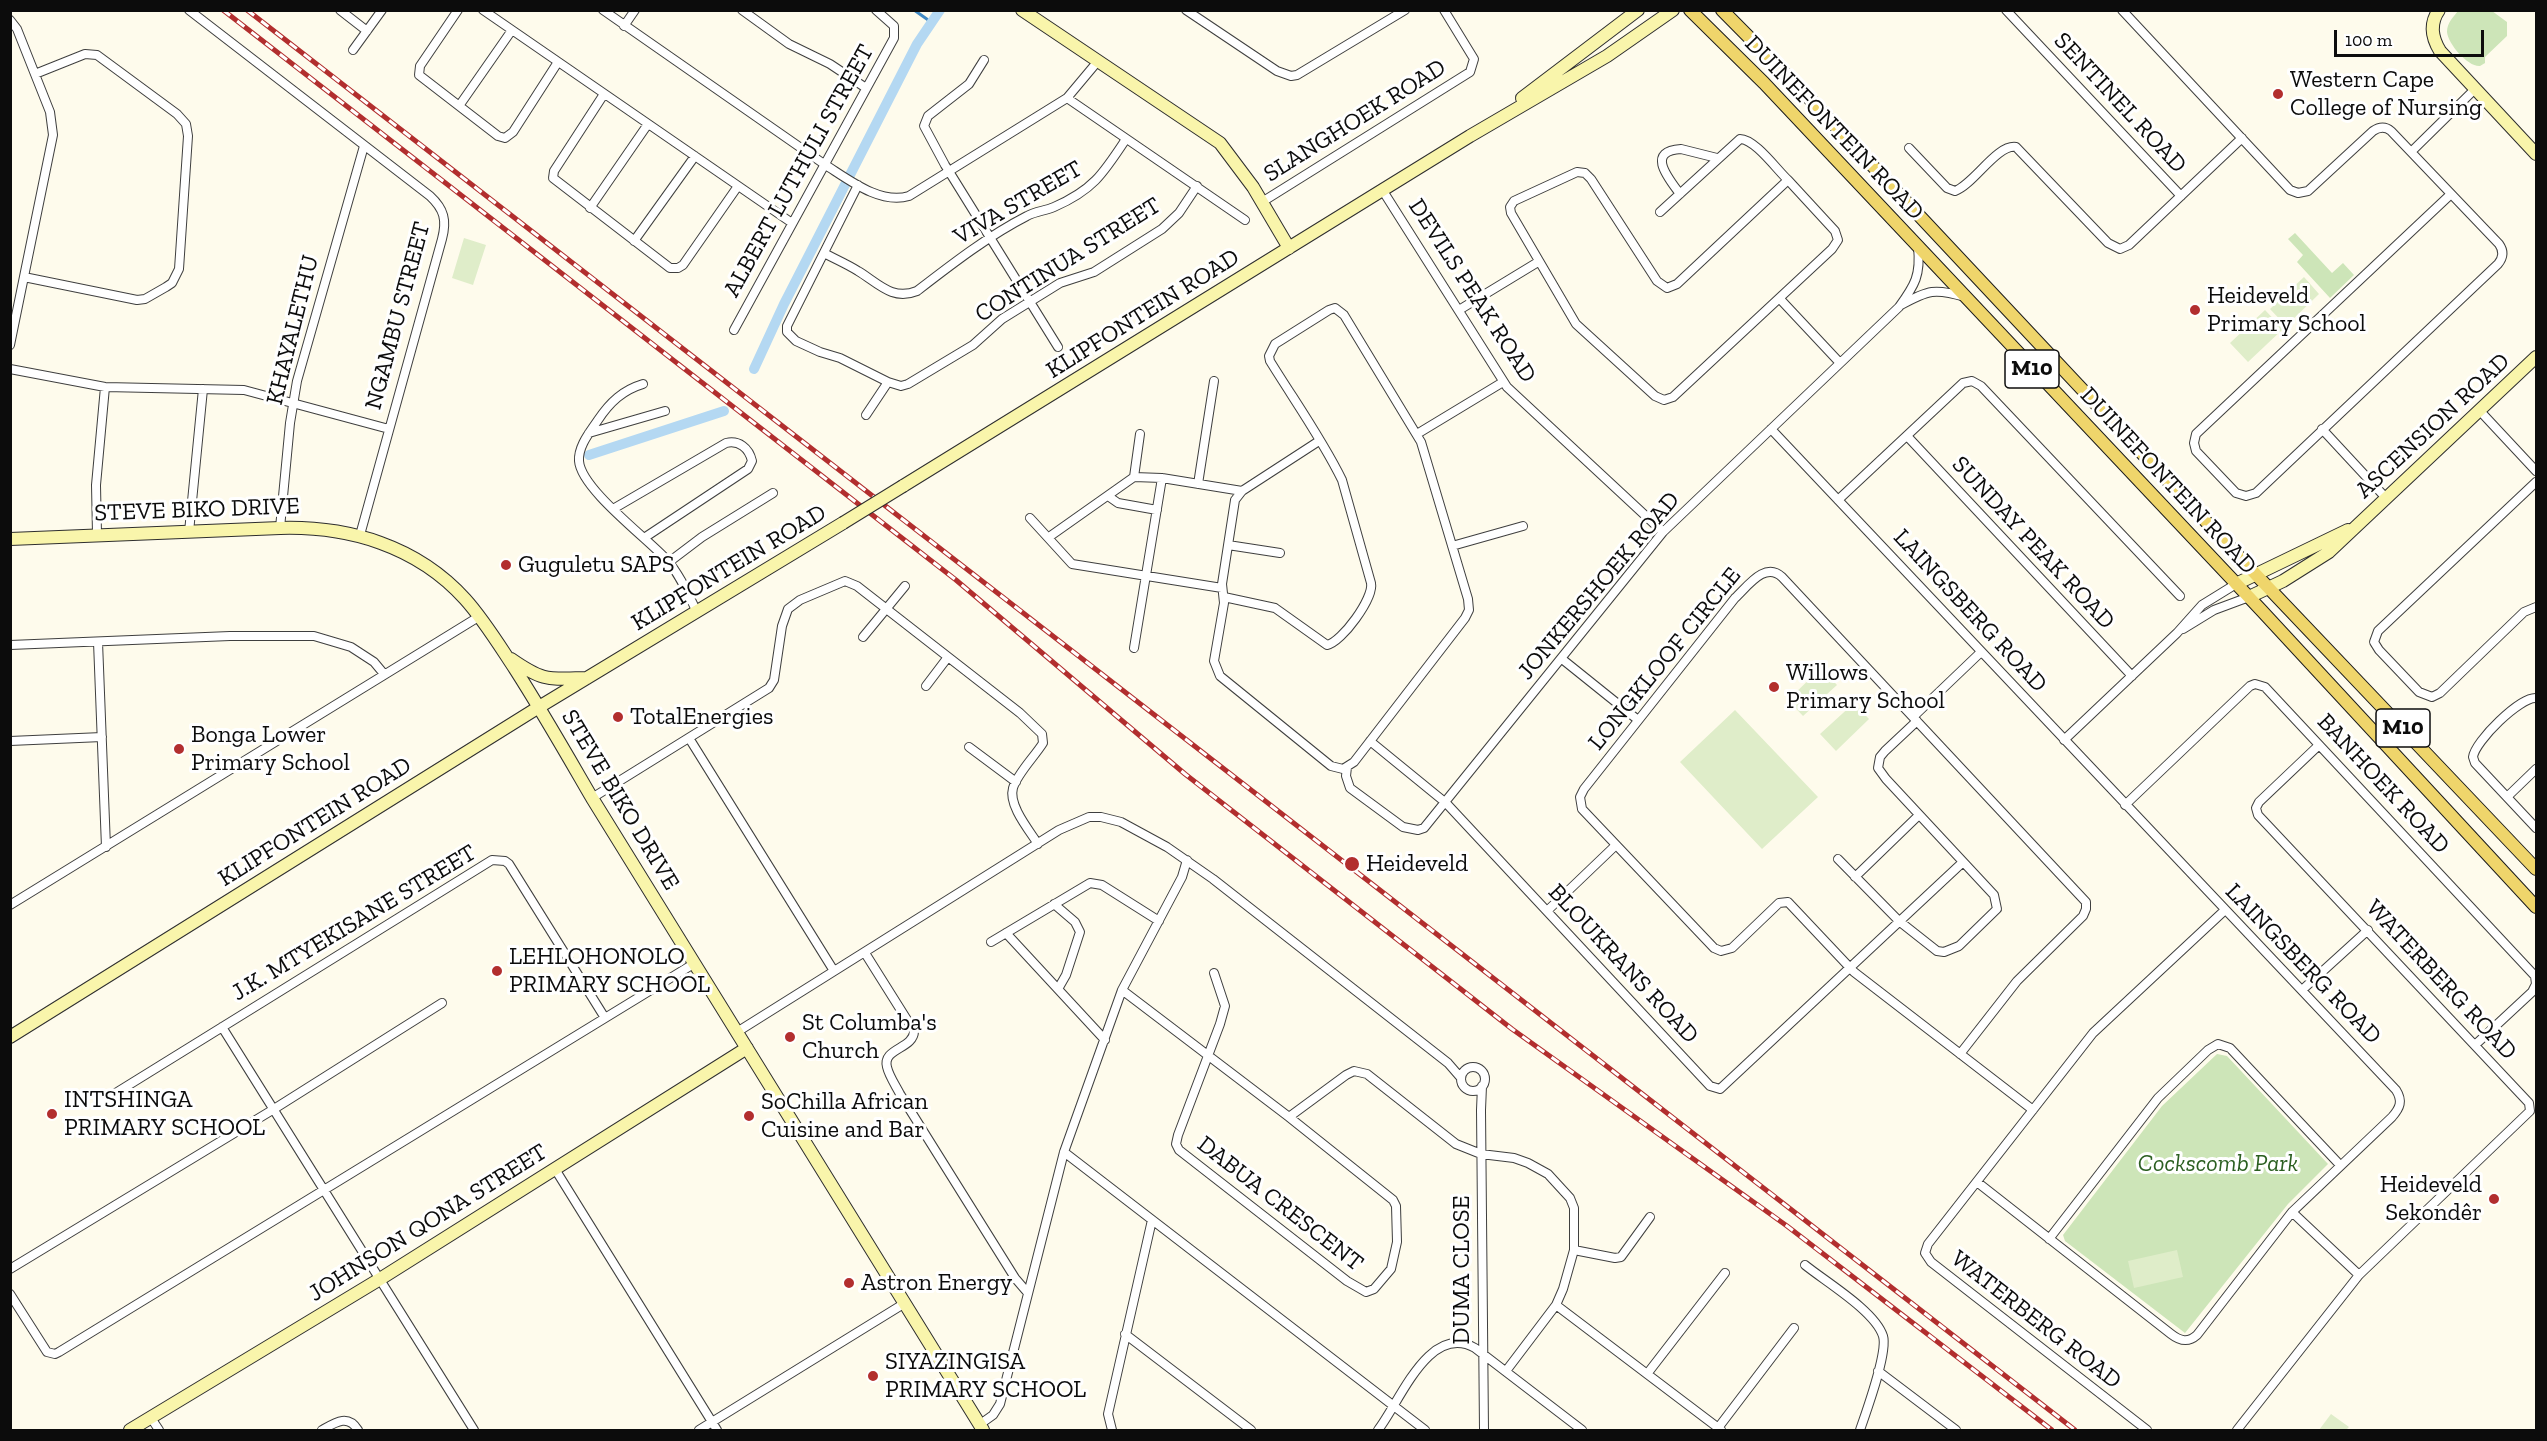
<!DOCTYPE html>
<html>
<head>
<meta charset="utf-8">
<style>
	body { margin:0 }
	#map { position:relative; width:2547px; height:1441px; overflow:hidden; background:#fefbec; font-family:"Zilla Slab",serif }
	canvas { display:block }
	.frame { position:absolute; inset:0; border:12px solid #0c0c0c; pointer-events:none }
	.scale { position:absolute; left:2334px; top:30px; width:150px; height:27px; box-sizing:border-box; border:3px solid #0c0c0c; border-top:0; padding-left:8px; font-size:18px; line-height:21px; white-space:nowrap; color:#0c0c0c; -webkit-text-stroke:4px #fff; paint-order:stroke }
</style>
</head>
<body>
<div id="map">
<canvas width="2547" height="1441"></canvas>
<div class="frame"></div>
<div class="scale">100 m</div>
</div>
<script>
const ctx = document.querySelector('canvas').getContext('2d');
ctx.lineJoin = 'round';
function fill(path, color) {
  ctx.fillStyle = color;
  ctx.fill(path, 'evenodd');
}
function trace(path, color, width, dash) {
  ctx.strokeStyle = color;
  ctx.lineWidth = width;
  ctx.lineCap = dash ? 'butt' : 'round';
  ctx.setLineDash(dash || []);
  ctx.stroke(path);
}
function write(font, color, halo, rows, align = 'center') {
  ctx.font = font + ' "Zilla Slab",serif';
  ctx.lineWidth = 6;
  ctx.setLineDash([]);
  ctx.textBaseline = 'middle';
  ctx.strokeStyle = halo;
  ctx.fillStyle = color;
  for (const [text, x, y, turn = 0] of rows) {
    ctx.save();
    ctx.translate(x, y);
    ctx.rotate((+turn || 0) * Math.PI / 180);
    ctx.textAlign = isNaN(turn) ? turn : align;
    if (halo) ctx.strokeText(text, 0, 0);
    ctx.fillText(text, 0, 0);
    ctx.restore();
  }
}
const green = new Path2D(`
	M2459,10L2492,11L2507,22V36L2485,57V63L2480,66C2468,67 2448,44 2447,32C2447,23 2453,17 2459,10Z
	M2295,233L2332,273L2343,263L2354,275L2330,298L2297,262L2303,255L2288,239Z
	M2217,1054L2227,1056L2328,1164L2288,1204L2185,1333L2065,1241L2063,1235L2162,1106Z`);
const pitch = new Path2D(`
	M464,238L486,245L473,285L452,278Z
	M2304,277L2319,294L2286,326L2270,309Z
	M2265,310L2283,329L2248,362L2230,343Z
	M1821,668L1837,685L1803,716L1788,700Z
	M1854,703L1869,719L1836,751L1820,734Z
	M1735,710L1818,797L1762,849L1680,762Z
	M2177,1250L2183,1277L2134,1288L2128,1261Z
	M2331,1414L2349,1427L2346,1430H2319Z`);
const stream = new Path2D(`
	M914,10L931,22`);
const canal = new Path2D(`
	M754,369L784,304L917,44L940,10
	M589,455L724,411`);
const street = new Path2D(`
	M189,10L430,196C444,209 447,220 442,239L360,535
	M340,10L367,31
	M458,10L420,66L419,75L498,136L505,138L513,132L558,62
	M483,10L792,223
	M603,10L824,164C848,179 880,205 909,196L1067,98L1098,61
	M742,10L789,44L830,64L866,88
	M1186,10L1277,71L1291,76L1297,75L1405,10
	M2006,10L2181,196
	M2122,10L2290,190L2298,193L2308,191L2373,131C2379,127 2385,126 2391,131L2499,244C2504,251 2503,258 2498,264L2256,493L2246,496L2236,493L2196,451L2194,443L2196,434L2451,194
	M10,20L17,29L50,112L53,135L10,345
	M624,26L635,10
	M353,50L382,10
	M984,60L969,84L928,116L924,126L945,165L1058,347
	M604,94L554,171L553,178L670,268H678L683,265L738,186
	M1067,98L1245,220
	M459,106L512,30
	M1909,148L1947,188L1955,191C1974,184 1997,144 2016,147L2108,243L2120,249L2129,245L2242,138
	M2411,152L2475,89
	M1577,172L1585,173L1591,179L1657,281L1667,288L1677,284L1788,180L1835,231L1838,240L1832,249L1673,397L1664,400L1655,396L1576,324L1511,213L1510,207L1514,201Z
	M858,185L787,326V332L796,341L820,352L840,358L888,382L901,386L908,384L973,345L1002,319L1060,283L1094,272L1162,229L1179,213L1197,186
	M1383,191L1507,387L1663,532
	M1680,194C1669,179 1645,151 1681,149L1717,158
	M1262,202L1470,72L1474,59L1444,10
	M590,208L648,124
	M1660,212L1740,139C1755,139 1777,170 1788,180
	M634,241L695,156
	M824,253C835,259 847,264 858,271C878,283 892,301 917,291C952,264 988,236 1027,216C1036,211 1045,211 1054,207C1093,190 1103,174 1126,139
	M24,277L137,300L145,299L166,287L172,283L179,269L188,136L186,124L177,114L97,55L85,54L35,74
	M1780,299L1840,363
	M1901,305C1928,290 1935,288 1965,297
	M1459,310L1538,262
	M734,330L894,38V26L876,10
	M10,369L105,387L244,390L389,429
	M643,384C623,390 610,402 598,420C590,432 578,446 579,461C581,489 647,538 667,560C680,575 688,594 697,612
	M2480,411L2536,471
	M866,415L888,382
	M1771,429L2396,1090C2403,1101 2400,1108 2392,1117L2292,1212L2197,1335C2188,1343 2180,1341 2171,1334L1977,1182
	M2322,429L2386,498
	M589,433L665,411
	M1417,434L1503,382
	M1907,436L2132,676
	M1134,477L1140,434
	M2536,482L2378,631L2374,642L2379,650L2419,692L2432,697L2440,693L2524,612L2536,607
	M1198,484L1214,381
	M1108,496L1118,503L1157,510
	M1838,500L1963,383L1972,381L1981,386L2180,596
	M613,509L726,443C739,440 749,448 752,461L748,469L644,538
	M1030,518L1072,564L1222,588
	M280,528L290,423L297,381L364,146
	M189,532L203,389
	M97,534L96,485L105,387
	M1049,537L1134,477L1162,478L1242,491
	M1228,545L1280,553
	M1452,546L1523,526
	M669,562L702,537L773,493
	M1224,597L1275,608L1327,645C1342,642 1374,598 1371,583L1342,480C1322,439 1294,400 1270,361L1269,356L1275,344L1329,310L1335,308L1344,315L1421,442L1468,599L1469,610L1465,618L1354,762L1343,769L1331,766L1220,676L1214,661L1224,603L1222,584L1235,500L1242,491L1319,441
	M2183,629L2214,610L2249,597
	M863,637L905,586
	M98,642L106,847
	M10,645L230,636H314L351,647L374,662L384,674
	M1134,648L1162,478
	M1562,659L1638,720
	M926,686L948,657
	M2536,698C2520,697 2475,741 2473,757L2475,763L2536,828
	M1913,717L1981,652
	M689,738L834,971
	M2064,740L2177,633L2202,605L2236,584
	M10,741L102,737
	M1370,741L1446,803L1710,1086L1720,1089L1963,862
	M969,747L1016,782
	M1347,767L1346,776L1350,788L1403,827L1418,830L1424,828L1663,532L1899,307C1915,285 1921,275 1918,247
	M2507,797L2536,769
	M592,798L769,688L774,680L782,626L788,609L800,600L845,581L857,586L1020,713L1042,734L1043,743C1035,756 1017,774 1013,788C1008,805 1029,830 1038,844
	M2125,805L2250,686L2255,684L2265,687L2535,976L2536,984L2532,992L2475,1045
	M1838,859L1899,921L1937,951L1944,952L1959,946L1997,909L1994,895L1886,779L1878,768L1880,757L1885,751L1917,721
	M1855,877L1919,815
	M1054,904L1075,922L1080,932L1066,975L1058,989
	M10,905L480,616
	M1547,911L1616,845
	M1006,933L1105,1040
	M991,942L1090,883L1102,885L1159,921
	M865,953L914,1031C914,1049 882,1048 887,1067C889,1076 896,1086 900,1094L1015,1278L1027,1292
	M1122,990L1289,1117L1393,1200L1396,1206L1397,1242L1391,1269L1374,1289L1366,1292L1347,1281L1179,1150L1176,1144L1178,1135L1220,1024L1225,1006L1214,973
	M2302,990L2368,930
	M222,1027L474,1430
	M737,1032L1059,830L1089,817H1101L1121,822L1167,847L1213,879L1448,1063L1461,1078
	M1960,1054L2017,981L2083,916L2086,909V902L1782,577C1765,561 1748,586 1735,598L1584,789L1580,797L1582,809L1714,948L1721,951L1732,948L1779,903L1788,902L1854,972L2033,1110
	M1461 1079a12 12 0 1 1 24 0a12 12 0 1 1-24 0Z
	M1482,1086L1481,1110L1484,1430
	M98,1104L492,860L505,861L509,864L605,1018
	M1289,1117L1346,1075L1354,1071L1367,1074L1456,1144L1481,1154L1514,1158L1528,1163L1548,1174L1570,1198L1574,1208V1250L1563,1289L1556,1305L1506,1371
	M1064,1152L1425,1430
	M555,1169L717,1430
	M2292,1212L2359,1275
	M2049,1239L2158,1098L2208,1050L2218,1044L2230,1048L2340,1165
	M1574,1250L1615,1258L1621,1257L1650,1217
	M1805,1265C1826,1282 1875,1311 1883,1336C1888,1353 1866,1412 1860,1430
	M10,1269L274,1109L442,1003
	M10,1294L47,1352L55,1354L59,1352L695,963
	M1556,1305L1721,1430
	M1125,1334L1251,1430
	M1878,1371L1956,1430
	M1647,1374L1725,1273
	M151,1418L159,1430
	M979,1425L993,1415L1000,1404L1064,1152L1122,990L1182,877L1187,860
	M1718,1428L1794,1328
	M322,1430C336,1422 348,1414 358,1430
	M699,1430L905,1303
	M1112,1430L1108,1414L1152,1220
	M1378,1430C1400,1402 1429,1322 1475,1348L1582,1430
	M2147,1430L1931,1262L1925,1253L1928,1244L2093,1033L2225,910
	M2237,1430L2359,1275L2530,1111L2529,1103L2258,815L2256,808L2259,802L2319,745`);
const secondary = new Path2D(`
	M1022,10L1220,143L1253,187L1289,248
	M2439,10C2429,24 2432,38 2440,51L2536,154
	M1522,98L1638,10
	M903,486L1470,136L1607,56L1673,10
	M10,539L280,528C349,526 417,546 465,599C484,620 499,645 515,669C542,711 567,755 592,798L983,1430
	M2236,584L2348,530
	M2249,597L2283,581L2329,552L2536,357
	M511,659C544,682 548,679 587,678
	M10,1037L539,707L843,523
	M130,1430L380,1279L747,1048`);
const primary = new Path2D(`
	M1690,10L1764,83L2262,611L2536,907
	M1722,10L1808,97L2244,562L2536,869`);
const rail = new Path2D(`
	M223,10L956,580L1185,774L1512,1029L1787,1226L2052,1430
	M247,10L2075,1430`);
const secondaryBridge = new Path2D(`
	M843,523L903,486`);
const markers = [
	[2278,94,6,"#b22e2e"],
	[2195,310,6,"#b22e2e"],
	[506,565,6,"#b22e2e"],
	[1774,687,6,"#b22e2e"],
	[618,717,6,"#b22e2e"],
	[179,749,6,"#b22e2e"],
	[1352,864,8,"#b22e2e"],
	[497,971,6,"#b22e2e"],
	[790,1037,6,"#b22e2e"],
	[52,1114,6,"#b22e2e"],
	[749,1116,6,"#b22e2e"],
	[2494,1199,6,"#b22e2e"],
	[849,1283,6,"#b22e2e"],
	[873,1376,6,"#b22e2e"]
];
const shields = [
	[2032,369,54],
	[2403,728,54]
];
const shieldNames = [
	["M10",2032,369],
	["M10",2403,728]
];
const poiNames = [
	["Western Cape",2290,80],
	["College of Nursing",2290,108],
	["Heideveld",2207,296],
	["Primary School",2207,324],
	["Guguletu SAPS",518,565],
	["Willows",1786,673],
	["Primary School",1786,701],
	["TotalEnergies",630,717],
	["Bonga Lower",191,735],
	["Primary School",191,763],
	["Heideveld",1366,864],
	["LEHLOHONOLO",509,957],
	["PRIMARY SCHOOL",509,985],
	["St Columba's",802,1023],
	["Church",802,1051],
	["INTSHINGA",64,1100],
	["PRIMARY SCHOOL",64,1128],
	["SoChilla African",761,1102],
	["Cuisine and Bar",761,1130],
	["Heideveld",2482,1185,"right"],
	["Sekondêr",2482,1213,"right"],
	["Astron Energy",861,1283],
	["SIYAZINGISA",885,1362],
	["PRIMARY SCHOOL",885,1390]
];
const streetNames = [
	["SENTINEL ROAD",2120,103,47],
	["SLANGHOEK ROAD",1355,121,-32],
	["DUINEFONTEIN ROAD",1834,128,46],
	["ALBERT LUTHULI STREET",799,171,-61],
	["VIVA STREET",1018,203,-30],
	["CONTINUA STREET",1068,260,-32],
	["DEVILS PEAK ROAD",1472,291,57],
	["KLIPFONTEIN ROAD",1143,314,-32],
	["NGAMBU STREET",398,316,-75],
	["KHAYALETHU",293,330,-76],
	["ASCENSION ROAD",2433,426,-43],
	["DUINEFONTEIN ROAD",2168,481,47],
	["STEVE BIKO DRIVE",197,510,-2],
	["SUNDAY PEAK ROAD",2033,543,47],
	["KLIPFONTEIN ROAD",729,568,-31],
	["JONKERSHOEK ROAD",1599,586,-50],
	["LAINGSBERG ROAD",1970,611,47],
	["LONGKLOOF CIRCLE",1665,659,-51],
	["BANHOEK ROAD",2383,784,47],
	["STEVE BIKO DRIVE",620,800,59],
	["KLIPFONTEIN ROAD",315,822,-32],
	["J.K. MTYEKISANE STREET",354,923,-31],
	["BLOUKRANS ROAD",1623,964,47],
	["LAINGSBERG ROAD",2303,964,46],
	["WATERBERG ROAD",2441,980,47],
	["DABUA CRESCENT",1280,1204,38],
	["JOHNSON QONA STREET",428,1223,-32],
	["DUMA CLOSE",1462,1270,-90],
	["WATERBERG ROAD",2036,1320,38]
];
const parkNames = [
	["Cockscomb Park",2218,1164]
];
fill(green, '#cde5b8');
fill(pitch, '#dfedc9');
trace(stream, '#4089c3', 3);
trace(canal, '#b4d8f2', 10);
trace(street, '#3f3f3f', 10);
trace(secondary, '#2e2e2e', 14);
trace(primary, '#1d1d1d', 14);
trace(street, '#fff', 8);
trace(secondary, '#f9f5ab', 12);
trace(primary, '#efd56b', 12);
trace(rail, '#b22e2e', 5);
trace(rail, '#fff', 3, [9]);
trace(secondaryBridge, '#2e2e2e', 14, []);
trace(secondaryBridge, '#f9f5ab', 12);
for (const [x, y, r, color] of markers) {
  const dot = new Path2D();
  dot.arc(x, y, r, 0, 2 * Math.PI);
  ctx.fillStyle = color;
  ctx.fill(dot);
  trace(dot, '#fff', 2);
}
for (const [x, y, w] of shields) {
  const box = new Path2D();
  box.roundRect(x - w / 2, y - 19, w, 38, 4.5);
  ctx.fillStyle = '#fff';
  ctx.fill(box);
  trace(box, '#0c0c0c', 1.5);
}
write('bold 22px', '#0c0c0c', null, shieldNames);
write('24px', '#0c0c0c', '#fff', poiNames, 'left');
write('24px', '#0c0c0c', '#fff', streetNames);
write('italic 24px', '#2b5f21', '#fff', parkNames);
</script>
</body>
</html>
